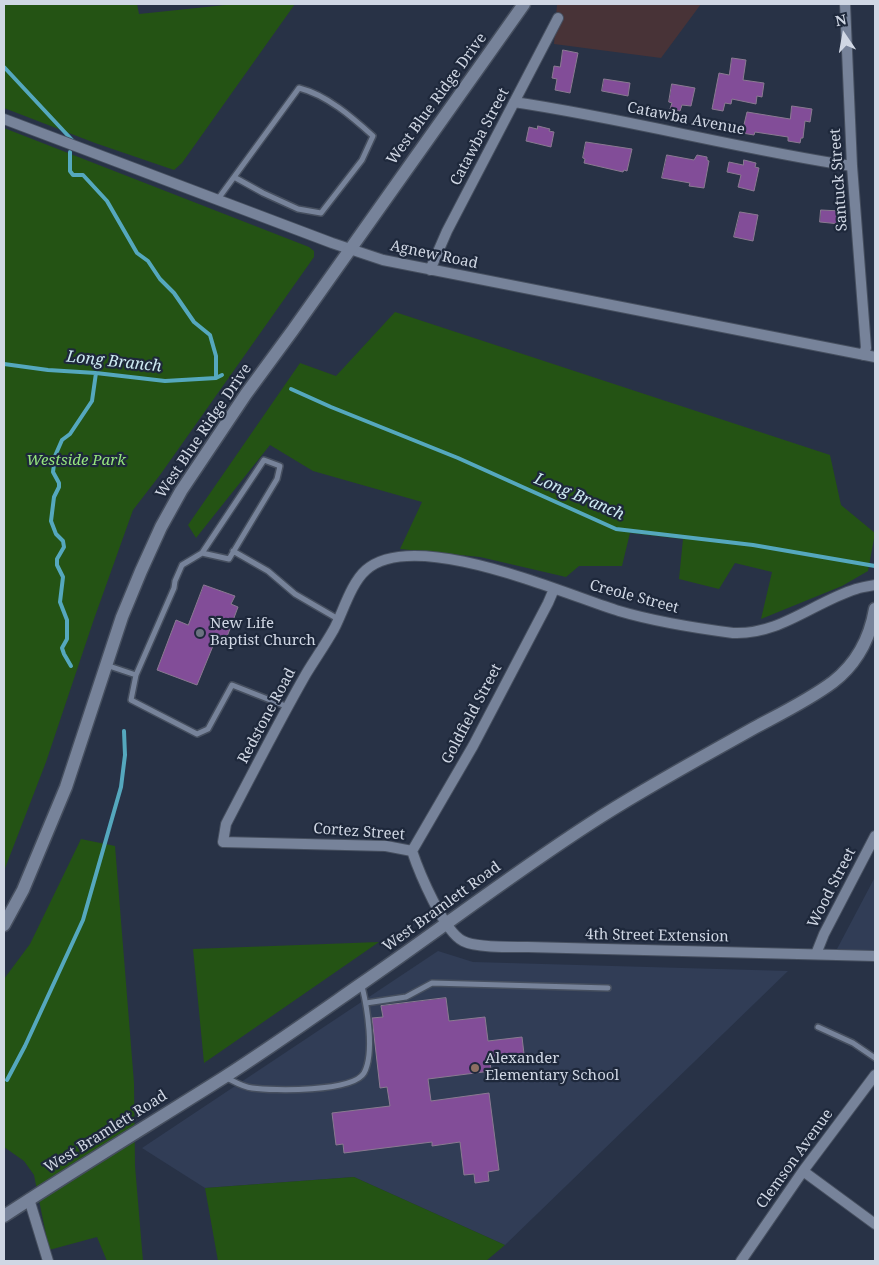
<!DOCTYPE html>
<html>
<head>
<meta charset="utf-8">
<style>
	body { margin:0 }
	#map { position:relative; width:879px; height:1265px; overflow:hidden; background:#283246; font-family:"Noto Serif",serif }
	canvas { display:block }
	.frame { position:absolute; inset:0; border:5px solid #d0d7e4; pointer-events:none }
	.north { position:absolute; left:819px; top:10px; width:50px; height:50px; -webkit-text-stroke:4px #1e283b; paint-order:stroke; rotate:348deg; font-size:14px; font-weight:700; line-height:20px; text-align:center; color:#d0d7e4 }
	.north::after { content:''; display:block; margin:auto; width:18px; height:22px; background:#d0d7e4; clip-path:polygon(50% 0,100% 100%,50% 72%,0 100%) }
</style>
</head>
<body>
<div id="map">
<canvas width="879" height="1265"></canvas>
<div class="frame"></div>
<div class="north">N</div>
</div>
<script>
const ctx = document.querySelector('canvas').getContext('2d');
ctx.lineJoin = 'round';
function fill(path, color) {
  ctx.fillStyle = color;
  ctx.fill(path, 'evenodd');
}
function trace(path, color, width, dash) {
  ctx.strokeStyle = color;
  ctx.lineWidth = width;
  ctx.lineCap = dash ? 'butt' : 'round';
  ctx.setLineDash(dash || []);
  ctx.stroke(path);
}
function write(font, color, halo, rows, align = 'center') {
  ctx.font = font + ' "Noto Serif",serif';
  ctx.lineWidth = 4.5;
  ctx.setLineDash([]);
  ctx.textBaseline = 'middle';
  ctx.strokeStyle = halo;
  ctx.fillStyle = color;
  for (const [text, x, y, turn = 0] of rows) {
    ctx.save();
    ctx.translate(x, y);
    ctx.rotate((+turn || 0) * Math.PI / 180);
    ctx.textAlign = isNaN(turn) ? turn : align;
    if (halo) ctx.strokeText(text, 0, 0);
    ctx.fillText(text, 0, 0);
    ctx.restore();
  }
}
const commercial = new Path2D(`
	M557,4H701L661,58L554,44Z`);
const built = new Path2D(`
	M875,877V952L837,949Z
	M438,951L473,962L788,971L505,1245L354,1177L205,1188L142,1148Z`);
const green = new Path2D(`
	M4,4H137L139,14L235,4H295L182,163L174,170L95,143L4,108Z
	M4,128L309,247L314,251V257L160,475L133,510L94,619L46,762L4,871Z
	M395,312L830,455L841,505L875,533L868,571L842,586L761,619L772,572L735,563L719,589L679,579L683,539L630,533L622,566H579L566,577L480,557L400,549L422,502L313,471L270,445L196,538L188,525L300,363L336,376Z
	M81,839L115,846L134,1083L135,1166L143,1261H107L97,1237L49,1250L34,1175L24,1161L4,1147V979L30,944Z
	M379,942L204,1063L193,949Z
	M354,1177L505,1245L486,1261H218L205,1188Z`);
const stream = new Path2D(`
	M4,67L73,141
	M70,152V171L73,175H83L107,201L137,253L148,261L160,279L174,293L194,322L210,335L216,356V378
	M4,364L48,370L96,373L165,381L216,378L222,375
	M291,389L331,407L458,458L616,529L753,545L875,566
	M71,666L64,654L62,648L67,639V620L60,602L63,577L57,565V559L64,547L63,541L56,534L51,521L54,497L59,487V483L53,472L55,456L62,440L70,434L92,401L96,373
	M7,1080L25,1046L83,920L121,787L125,755L124,731`);
const building = new Path2D(`
	M563,50L578,53L570,93L555,90L557,79L552,78L554,66L560,67Z
	M732,58L746,60L743,80L764,83L762,97L757,96L756,104L732,99L731,104L725,103L723,111L712,109L719,73L729,75Z
	M604,79L630,83L628,96L602,91Z
	M672,84L695,88L691,106L682,105L680,111L670,109L672,103L669,102Z
	M792,106L812,109L810,122L805,121L803,138H801L800,143L788,141V137L755,132L754,135L742,133L747,112L790,119Z
	M538,126L550,129L549,131L554,132L551,147L526,141L529,127L537,129Z
	M586,142L632,149L627,171L624,170L623,172L584,163L585,159L583,158Z
	M667,155L694,160L697,155L707,157V160L709,161L704,188L689,186L690,183L662,178Z
	M744,160L756,163L755,167L759,168L754,191L738,187L741,175L727,172L729,162L743,165Z
	M821,210L841,211L840,224L820,222Z
	M740,212L758,215L753,241L734,237Z
	M204,585L235,596L231,604L238,607L224,645L215,641L197,685L157,670L176,620L188,625Z
	M446,998L449,1021L485,1017L488,1041L522,1037L524,1054L510,1056L511,1058L490,1061L491,1071L428,1079L431,1101L489,1093L499,1170L488,1172L489,1181L475,1183L474,1174L464,1175L460,1142L432,1146V1142L344,1153L343,1144L336,1145L332,1113L390,1106L387,1087L380,1088L374,1035L372,1018L383,1017L381,1006Z`);
const lane = new Path2D(`
	M218,199L299,88C327,95 352,117 373,136L362,160L321,213L298,209L263,193L234,177
	M233,551L268,571L295,594L338,619
	M202,553L229,559L277,479L280,466L264,460L202,553L182,565L175,581L174,588L136,675L131,700L197,734L208,729L232,685L288,707
	M106,665L136,675
	M366,1003L406,997L432,983L608,988
	M818,1027L853,1043L875,1058
	M227,1078C235,1082 243,1087 252,1088C273,1091 353,1092 364,1073C375,1053 367,1007 362,986`);
const street = new Path2D(`
	M845,4L852,166L866,348L863,355
	M514,102C628,119 739,149 852,166
	M4,119L332,243L383,260L875,357
	M430,270L447,231L558,18
	M875,585C869,586 862,587 856,589C814,602 780,635 733,633C695,628 656,622 619,611C564,594 414,527 366,570C351,583 343,612 334,629C325,645 315,659 306,674C278,723 252,774 226,824L223,842L386,846L412,851C419,872 444,932 463,941C476,948 512,947 528,947L875,956
	M412,851L473,746L548,603L554,589
	M816,954L824,934L875,836
	M803,1171L875,1224
	M29,1199L48,1261
	M741,1261L803,1171L875,1075`);
const secondary = new Path2D(`
	M4,925L23,890L66,787L122,617L141,571L161,527L181,491L246,394L293,330L524,4
	M4,1216C76,1169 150,1124 223,1078C270,1048 315,1016 361,984C438,931 512,874 591,823C643,789 699,759 754,728C780,714 809,700 833,682C856,664 870,638 875,609`);
const markers = [
	[200,633,5,"#6b7280"],
	[475,1068,5,"#8d6e63"]
];
const streetNames = [
	["West Blue Ridge Drive",437,99,-54],
	["Catawba Avenue",686,119,11],
	["Catawba Street",480,137,-62],
	["Santuck Street",839,180,-94],
	["Agnew Road",434,255,12],
	["West Blue Ridge Drive",204,431,-56],
	["Creole Street",634,597,15],
	["Goldfield Street",472,714,-62],
	["Redstone Road",267,716,-62],
	["Cortez Street",359,832,4],
	["Wood Street",832,888,-63],
	["West Bramlett Road",442,907,-36],
	["4th Street Extension",657,936,1],
	["West Bramlett Road",106,1132,-32],
	["Clemson Avenue",795,1159,-54]
];
const parkNames = [
	["Westside Park",76,461]
];
const poiNames = [
	["New Life",210,624],
	["Baptist Church",210,641],
	["Alexander",485,1059],
	["Elementary School",485,1076]
];
const waterNames = [
	["Long Branch",114,362,6],
	["Long Branch",579,497,23]
];
fill(commercial, '#483337');
fill(built, '#313d56');
fill(green, '#245314');
trace(stream, '#55a8be', 4);
fill(building, '#824d98');
trace(building, '#8a7a91', 1);
trace(lane, '#464f5f', 8);
trace(street, '#464f5f', 12);
trace(secondary, '#464f5f', 15);
trace(lane, '#77839a', 5);
trace(street, '#77839a', 10);
trace(secondary, '#77839a', 12);
for (const [x, y, r, color] of markers) {
  const dot = new Path2D();
  dot.arc(x, y, r, 0, 2 * Math.PI);
  ctx.fillStyle = color;
  ctx.fill(dot);
  trace(dot, '#1e283b', 2);
}
write('15px', '#d0d7e4', '#1e283b', streetNames);
write('italic 15px', '#95e57d', '#1e283b', parkNames);
write('15px', '#d0d7e4', '#1e283b', poiNames, 'left');
write('italic 16px', '#cdeaf2', '#1e283b', waterNames);
</script>
</body>
</html>
